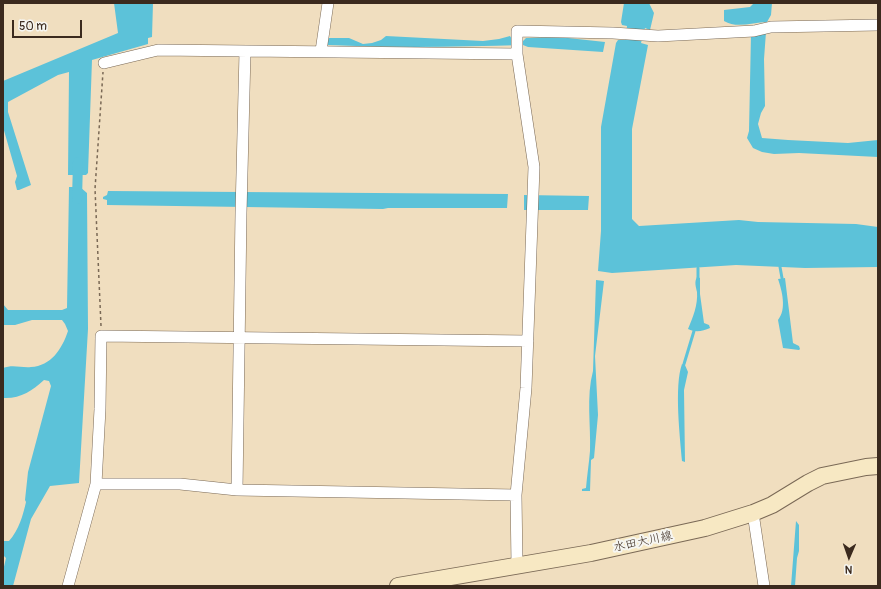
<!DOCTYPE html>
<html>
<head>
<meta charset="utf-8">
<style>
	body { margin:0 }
	#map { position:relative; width:881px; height:589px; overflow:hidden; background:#f0debf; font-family:Pangolin,sans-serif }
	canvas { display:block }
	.frame { position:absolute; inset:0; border:4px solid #3b2a1e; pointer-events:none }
	.north { position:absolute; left:829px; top:537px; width:40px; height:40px; -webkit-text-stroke:3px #f6f6f2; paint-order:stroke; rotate:182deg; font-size:11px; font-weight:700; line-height:16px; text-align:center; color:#3b2a1e }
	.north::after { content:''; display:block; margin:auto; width:14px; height:18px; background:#3b2a1e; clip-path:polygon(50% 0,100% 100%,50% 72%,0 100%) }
	.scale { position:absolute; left:12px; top:20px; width:70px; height:18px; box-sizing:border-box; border:2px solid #3b2a1e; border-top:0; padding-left:5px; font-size:12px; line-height:14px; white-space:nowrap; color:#3b2a1e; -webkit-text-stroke:3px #f6f6f2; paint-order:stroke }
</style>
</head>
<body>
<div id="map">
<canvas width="881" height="589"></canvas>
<div class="frame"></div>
<div class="north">N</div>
<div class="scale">50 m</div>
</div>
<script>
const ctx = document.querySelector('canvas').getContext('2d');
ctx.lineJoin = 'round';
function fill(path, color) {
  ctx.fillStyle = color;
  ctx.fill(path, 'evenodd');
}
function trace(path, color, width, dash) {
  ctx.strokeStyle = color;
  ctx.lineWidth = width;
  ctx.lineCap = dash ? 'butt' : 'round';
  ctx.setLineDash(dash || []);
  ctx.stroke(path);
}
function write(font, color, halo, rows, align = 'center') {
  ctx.font = font + ' Pangolin,"Klee One",sans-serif';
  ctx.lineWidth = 4;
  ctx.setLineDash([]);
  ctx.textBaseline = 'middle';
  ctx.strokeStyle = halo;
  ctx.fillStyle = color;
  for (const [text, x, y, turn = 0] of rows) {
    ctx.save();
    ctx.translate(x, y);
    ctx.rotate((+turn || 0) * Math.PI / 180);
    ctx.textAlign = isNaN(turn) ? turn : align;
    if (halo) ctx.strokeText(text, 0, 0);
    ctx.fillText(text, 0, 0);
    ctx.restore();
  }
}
const water = new Path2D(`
	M114,3H153L152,37L148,38V44L92,60L88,173L86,175H68L69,72L58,75L8,102V112L31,185L19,190H17L15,182L17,176L3,127V81L118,33Z
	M624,3H649L654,13L650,30L645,28L641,43L648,45L632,129V219L639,226L739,220L758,222L856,224L878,227V267L805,268L736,265L612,273L598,271L601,231V127L616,43L618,40H625L627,26L622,25L621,22Z
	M754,3H772L771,15L767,22C753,22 737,29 724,21V10L750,7Z
	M766,32L764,59L765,106L761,113L758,124L762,138L788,140L848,143L878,140V157L799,153L774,154L762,152L753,148L747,138L749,131L751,34Z
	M386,36L483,41L499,39L510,36L513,41H523L526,38L559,37L605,42L603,52L528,47L523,45C458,47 393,48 327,45L324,42L326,38H349L363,44L372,43L381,40Z
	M69,187H80L87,193L88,329L79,483L50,486L31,519L13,586H3V571L6,558L3,555V541H9C19,530 23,515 26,502L25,500L28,472L51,386L49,381L44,380C32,391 20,399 3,398V368C13,364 21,368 31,367C51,366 62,349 68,331L65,324L62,320H32L15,325H3V304L8,310H62L67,308Z
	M108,191L508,194L507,208H388L383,209L107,205V200L103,199V197L107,195Z
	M524,195L589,196L588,210H524Z
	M697,277L700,278V294L704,323L709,325L710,328C703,331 696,333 688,329C693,317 698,305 697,292C696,287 694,282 697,277Z
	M785,278L793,343L799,346L800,349L799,350L783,348L778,320C787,309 782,291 778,279Z
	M596,280L604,281L595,356L598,415L594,458L591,460L590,491H582V489L586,488C587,476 589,463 590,451C591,425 586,397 593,371Z
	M682,364L685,365L688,372L684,390L685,462L682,461C680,437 674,386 682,364Z
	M796,521L799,525V551L797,558L795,586H791Z`);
const stream = new Path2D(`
	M780,267L782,278
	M698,278V268
	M684,364L694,331`);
const canal = new Path2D(`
	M77,199L78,162`);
const path = new Path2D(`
	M101,326L95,189L103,72`);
const minor = new Path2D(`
	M321,51L328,3
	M104,63L158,50L517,54
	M96,484H180L237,490L516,495
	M237,490L241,213L245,52
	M753,513L764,586
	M517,565L516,495L526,388L534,167L517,54V31L613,33L658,36L754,31L771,27L878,25
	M68,586L96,484L100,409L101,336L528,341`);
const secondary = new Path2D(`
	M398,586L591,553L705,528L753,513L772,505L808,483L822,476L866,467L878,466`);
const streetNames = [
	["水田大川線",643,542,-12]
];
fill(water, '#5cc2d9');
trace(stream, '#5cc2d9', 3);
trace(canal, '#5cc2d9', 10);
trace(minor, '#7a6956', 12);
trace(secondary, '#7a6956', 18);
trace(path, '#7a6956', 1.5, [3, 3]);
trace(minor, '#fff', 11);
trace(secondary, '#f7e8c3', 16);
write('12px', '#3b2a1e', '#f6f6f2', streetNames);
</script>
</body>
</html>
